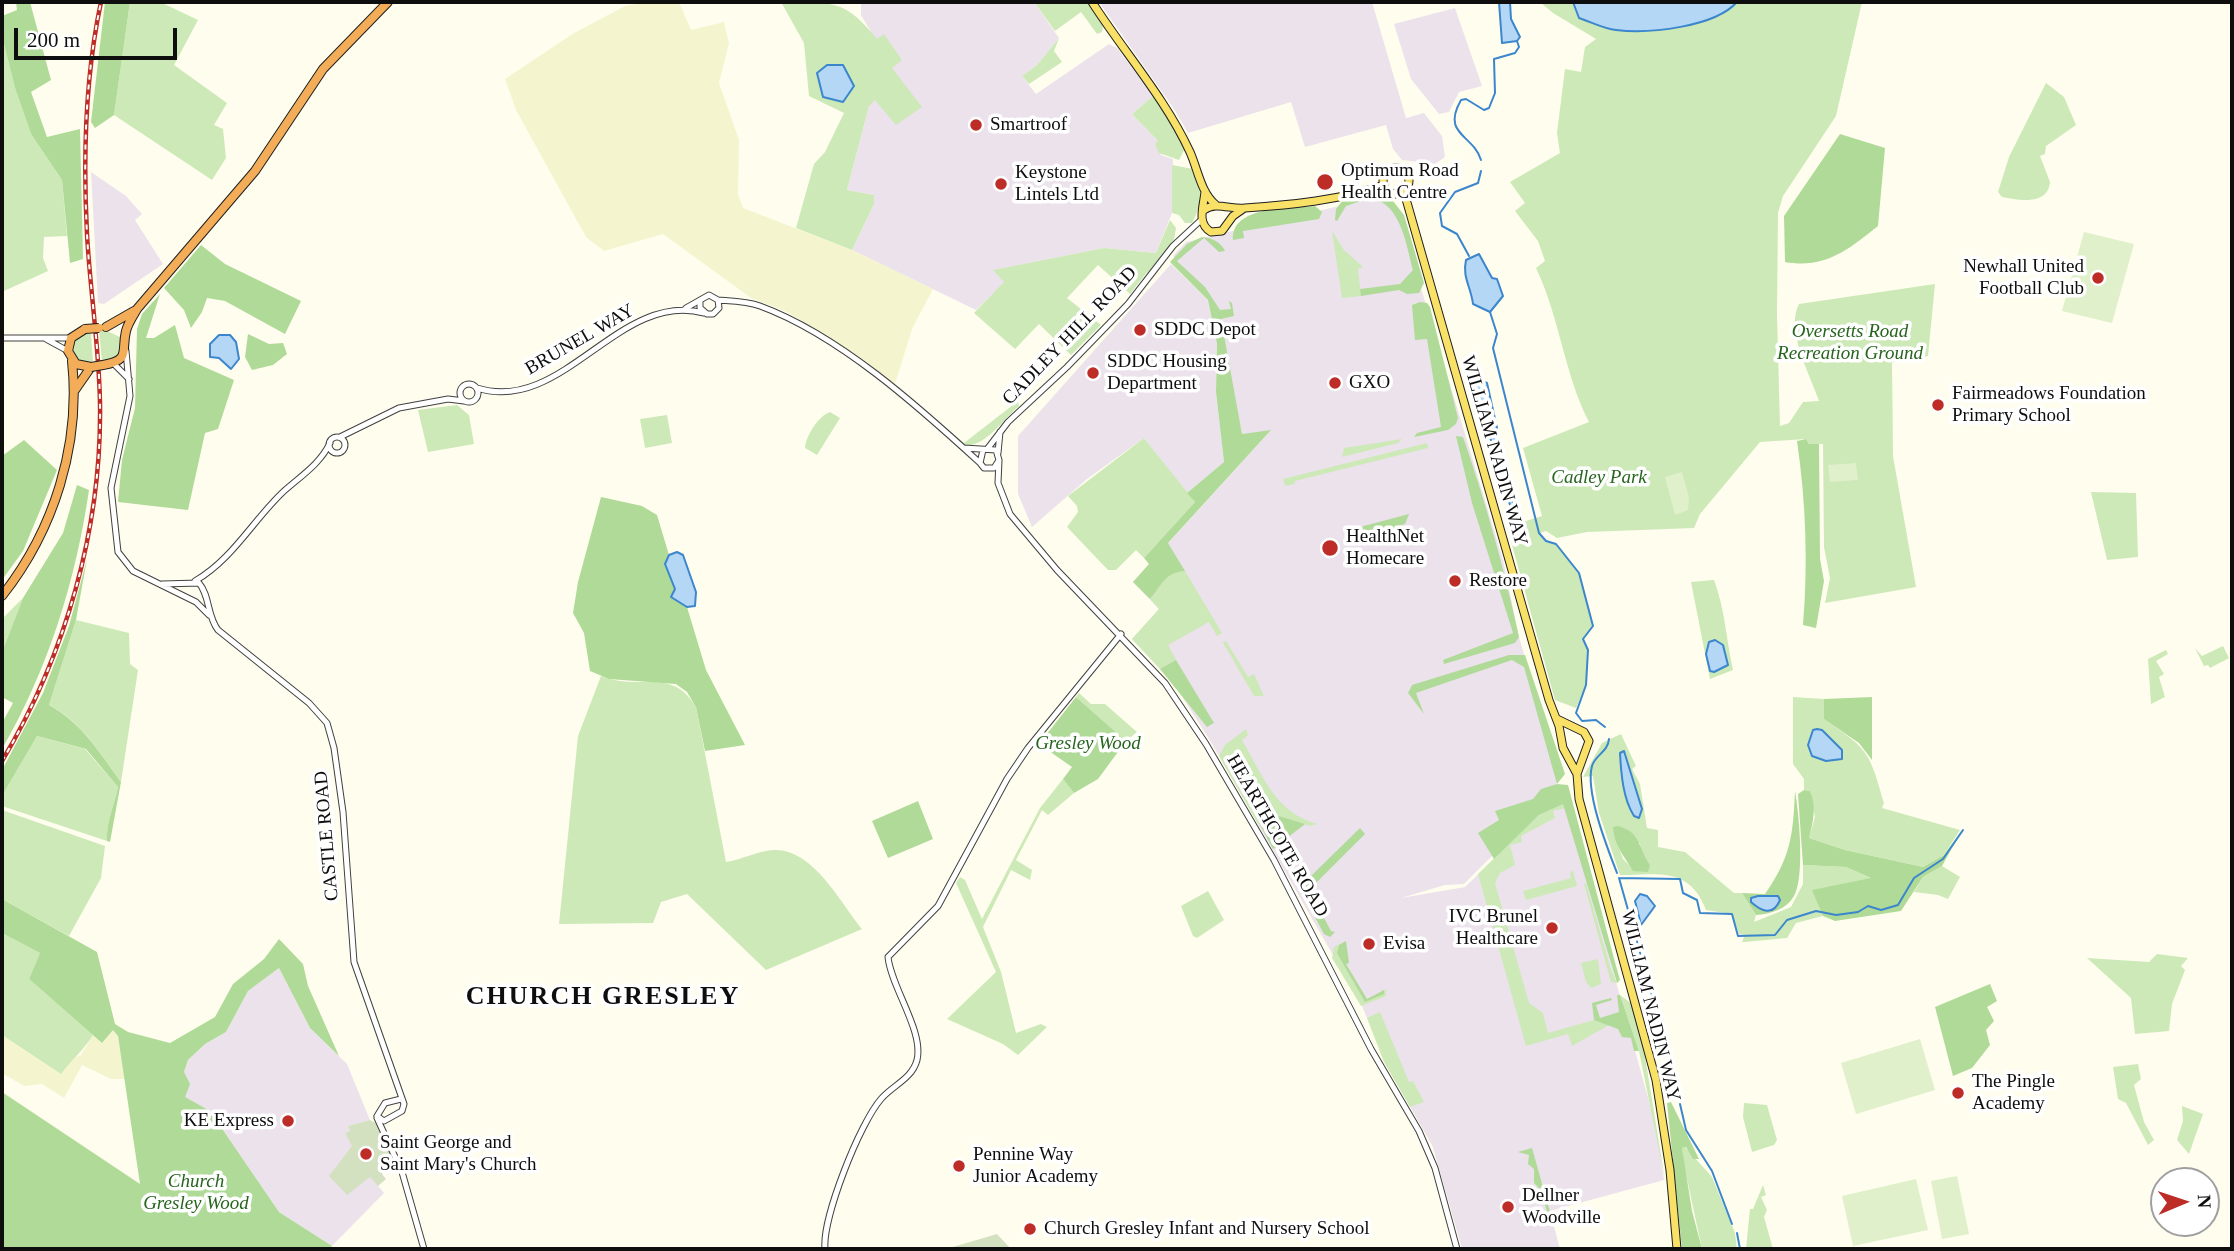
<!DOCTYPE html>
<html>
<head>
<meta charset="utf-8">
<style>
	body { margin:0 }
	#map { position:relative; width:2234px; height:1251px; overflow:hidden; background:#fffdee; font-family:Georgia,serif }
	canvas { display:block }
	.frame { position:absolute; inset:0; border:4px solid #0e0e0e; pointer-events:none }
	.north { position:absolute; left:2150px; top:1167px; width:70px; height:70px; box-sizing:border-box; background:#fff; border:2px solid #9f9f9f; border-radius:50%; rotate:88deg; font-size:19px; font-weight:700; line-height:28px; text-align:center; color:#0e0e0e }
	.north::after { content:''; display:block; margin:auto; width:24px; height:32px; background:#bd2c26; clip-path:polygon(50% 0,100% 100%,50% 72%,0 100%) }
	.scale { position:absolute; left:14px; top:28px; width:163px; height:32px; box-sizing:border-box; border:4px solid #0e0e0e; border-top:0; padding-left:9px; font-size:21px; line-height:24px; white-space:nowrap; color:#0e0e0e; -webkit-text-stroke:5px #fff; paint-order:stroke }
</style>
</head>
<body>
<div id="map">
<canvas width="2234" height="1251"></canvas>
<div class="frame"></div>
<div class="north">N</div>
<div class="scale">200 m</div>
</div>
<script>
const ctx = document.querySelector('canvas').getContext('2d');
ctx.lineJoin = 'round';
function fill(path, color) {
  ctx.fillStyle = color;
  ctx.fill(path, 'evenodd');
}
function trace(path, color, width, dash) {
  ctx.strokeStyle = color;
  ctx.lineWidth = width;
  ctx.lineCap = dash ? 'butt' : 'round';
  ctx.setLineDash(dash || []);
  ctx.stroke(path);
}
function write(font, color, halo, rows, align = 'center') {
  ctx.font = font + ' Georgia,serif';
  ctx.lineWidth = 7;
  ctx.setLineDash([]);
  ctx.textBaseline = 'middle';
  ctx.strokeStyle = halo;
  ctx.fillStyle = color;
  for (const [text, x, y, turn = 0] of rows) {
    ctx.save();
    ctx.translate(x, y);
    ctx.rotate((+turn || 0) * Math.PI / 180);
    ctx.textAlign = isNaN(turn) ? turn : align;
    if (halo) ctx.strokeText(text, 0, 0);
    ctx.fillText(text, 0, 0);
    ctx.restore();
  }
}
const industrial = new Path2D(`
	M861,2H1034L1059,38L1037,65L1022,76L1036,94L1109,44L1117,48L1153,96L1132,114L1158,141L1161,155L1173,159L1172,213L1156,253L1104,248L994,270L1005,282L976,310L852,250L874,204V195L847,190L869,106L892,68L861,15Z
	M1099,2H1372L1406,118L1424,113L1442,136L1445,157L1435,164L1402,160L1393,149L1386,125L1305,147L1291,102L1188,133L1174,109Z
	M1455,8L1482,86L1459,92L1449,112L1439,114L1411,79L1394,24Z
	M91,172L126,196L142,214L135,220L163,264L104,304L98,303Z
	M1369,199L1387,202L1398,212L1503,560L1519,637L1560,778L1539,809L1464,884L1445,885L1401,898L1465,887L1539,815L1562,785L1656,1127L1664,1180L1550,1211L1560,1249H1462L1433,1147L1386,1064L1362,1006L1211,742L1174,684L1132,639L1159,609L1133,582L1270,431L1242,434L1214,301L1173,256L1186,242Z
	M1171,264L1208,300L1217,344L1216,392L1224,462L1187,493L1144,438L1087,479L1032,527L1018,494V436Z
	M279,968L310,1028L347,1064L370,1120L349,1126L351,1131L345,1133L371,1177L384,1193L332,1246L279,1212L210,1111L185,1098L184,1072L188,1060L205,1044L226,1032L248,991Z`);
const farmland = new Path2D(`
	M647,2H679L691,30L724,22L729,43L719,83L739,140L738,194L743,208L852,250L933,289L912,329L895,384L861,358L787,312L751,298L663,234L604,251L586,237L516,110L505,79L574,33L625,6Z
	M113,1029L118,1036L125,1079H111L82,1065L64,1098L42,1084L24,1086L2,1073V1035L61,1074L73,1058L81,1055L93,1035L102,1043Z`);
const green = new Path2D(`
	M130,2H160L198,20L174,65L227,103L214,125L223,129L226,158L212,180L114,115Z
	M781,2C835,2 845,0 877,39L884,34L902,60L892,68L922,107L896,125L875,100L869,106L847,190L874,195V204L852,250L796,228L814,164L825,152L844,113L809,96L804,43Z
	M1034,2H1088L1103,26L1102,32L1097,34L1081,12L1055,31Z
	M1540,2H1862L1836,116L1783,196L1778,213L1777,315L1780,426L1789,423L1803,402L1819,401C1810,374 1785,330 1799,304L1935,284L1928,356L1892,362L1893,456L1916,587L1825,603L1830,578L1824,547L1823,444H1809L1806,439L1760,442L1700,514L1694,528L1587,532L1557,538L1546,531L1540,533L1546,541L1556,544L1579,573L1593,626L1583,639L1588,650L1586,685L1576,708L1555,700L1507,527L1542,516L1523,448L1589,422C1564,374 1560,318 1536,268L1545,261L1538,241L1515,211L1525,203L1510,182L1560,153L1557,133L1565,69L1581,72L1585,47L1596,39L1553,13Z
	M2,36L15,88L31,134L62,180L67,236L44,237L43,258L48,271L4,291Z
	M1059,38L1054,51L1062,62L1029,84L1022,76L1037,65Z
	M2046,83L2064,97L2076,125L2046,146L2045,154L2040,156L2050,182C2048,206 2018,200 2002,197L1998,192L2009,157Z
	M1153,96L1185,148L1179,160L1159,153L1155,144L1158,141L1132,114Z
	M1172,165L1193,169C1204,188 1202,205 1192,223H1185L1179,215L1172,213Z
	M1170,220L1176,228L1174,240L1147,277L1145,279L1148,271L1130,294L1098,265L1067,298L1101,325L1071,355L1039,324L1015,349L974,313L1004,282L993,270L1104,248L1156,253Z
	M1332,231L1344,250L1363,267L1358,269L1361,296L1342,298Z
	M105,330L120,337L124,344L122,354L102,361L99,331Z
	M86,332L91,334L93,361C77,364 69,354 76,339Z
	M1018,401L1019,406C1004,418 981,454 960,443C952,439 946,429 940,423L964,443Z
	M457,405L469,415L474,444L428,452L418,410Z
	M830,412L840,418L817,455L805,448C806,436 818,416 830,412Z
	M667,415L672,443L645,448L640,419Z
	M1144,438L1195,502L1144,558L1136,550L1116,570H1108L1067,527L1078,512L1077,506L1068,496Z
	M1402,439L1398,443L1342,457L1344,448Z
	M1427,443L1428,448L1295,481V484L1285,486L1283,479Z
	M2091,492L2136,493L2138,557L2107,560Z
	M1175,571H1185L1222,633L1217,636L1209,622L1168,645L1176,660L1160,669L1132,639L1159,609L1150,599L1164,578Z
	M1714,580C1725,609 1726,639 1733,670L1710,679L1691,582Z
	M23,598L2,652V619Z
	M76,620L129,633L130,664L138,670L121,782C100,753 82,722 49,705Z
	M1221,639L1223,642L1226,641L1248,677L1254,674L1264,696H1254Z
	M2223,646L2229,658L2210,668L2208,665L2204,666L2195,648L2202,656Z
	M2166,650L2168,654L2156,661L2164,674L2159,677L2165,697L2151,704L2148,659Z
	M601,676C639,692 672,666 696,707L726,862C741,860 757,851 773,850C813,848 840,902 862,929L766,970L687,894L661,902L653,923L559,924L578,736Z
	M1079,693L1091,704H1105L1137,732L1126,741L1076,697Z
	M1793,697L1824,699V719C1869,750 1869,751 1884,803L1882,808L1960,830L1944,855L1923,867L1845,850L1809,838L1815,817L1810,791L1804,790V779L1793,764Z
	M1246,729L1248,735L1242,740C1263,776 1275,812 1317,824L1310,826L1270,813L1258,824L1219,756L1225,745Z
	M1621,734L1636,766L1632,769L1640,784L1647,828L1658,830V847L1685,852L1734,893H1742L1756,915L1754,922L1791,907L1803,884V865L1846,867L1873,879L1813,890L1823,916L1796,923L1787,938L1745,942H1742L1745,935L1739,934L1732,914L1706,910C1689,866 1659,875 1620,875L1599,813L1593,776L1583,777L1602,743ZM1620,754L1630,771L1642,809L1630,811L1628,805ZM1640,843L1641,852L1631,867L1623,859L1618,845Z
	M37,736L85,749L118,787C114,807 106,821 107,841L2,806V796Z
	M1063,779L1074,793L1048,815L1042,810L1016,860L1032,870L1030,880L1011,870L983,927L1001,972L1016,1033L1041,1024L1047,1027L1018,1055L1003,1044L947,1019L996,972L956,883L960,877L965,880L982,919L1040,808Z
	M1563,804L1565,808L1553,811L1555,818L1521,836L1522,842L1510,845L1515,865L1500,873L1495,883L1529,1003L1543,1013L1548,1033L1594,1020L1609,1025L1572,1046L1568,1034L1526,1046L1478,874L1539,815Z
	M2,810L105,846L101,878L69,936L2,899Z
	M1942,866L1960,877L1948,899L1938,895L1914,892L1923,877Z
	M1573,871L1577,886L1526,900L1523,891L1571,878L1570,872Z
	M1586,883L1611,970L1617,983L1611,982L1584,884Z
	M1208,891L1224,920L1197,938L1193,936L1181,906Z
	M2,933L40,953L29,979L93,1035C83,1051 72,1059 61,1074L2,1035Z
	M1346,941L1337,949L1365,1002L1386,989V996L1361,1006L1332,958L1334,947Z
	M2157,954L2188,958L2181,966L2185,970L2172,1004L2169,1031L2135,1034L2131,998L2087,958L2149,962Z
	M1598,959L1601,984L1591,988L1586,982L1581,963Z
	M1620,995L1632,1004L1641,1032L1665,1180L1639,1051Z
	M1380,1012L1409,1082L1413,1081L1424,1102L1410,1107L1384,1062L1367,1018Z
	M2138,1064L2141,1079L2134,1085L2144,1122L2154,1140L2148,1145L2126,1103L2118,1099L2113,1067Z
	M1744,1103L1767,1105L1777,1140L1774,1145L1752,1152L1743,1117Z
	M2182,1106L2203,1114L2189,1154L2177,1140L2183,1121Z
	M1685,1147L1712,1177L1735,1233L1737,1249H1702L1683,1160L1682,1148Z
	M1763,1185L1766,1195L1761,1197L1767,1210L1764,1217L1773,1249H1746L1750,1209H1753Z`);
const forest = new Path2D(`
	M16,2H30L51,80L31,92L47,137L80,129L83,259L70,263L62,180L31,134L15,88L2,36V16L17,10Z
	M105,2H130L114,115L95,128L91,122Z
	M1840,134L1885,148L1878,226C1848,250 1825,269 1785,262L1784,216Z
	M1369,197L1393,201L1404,215L1424,283L1419,293L1407,294L1399,290L1361,296L1360,289L1400,284L1413,270C1407,247 1400,198 1368,199C1361,200 1353,204 1346,206L1337,221L1335,220L1336,209L1343,200Z
	M1315,206L1322,212L1319,219L1243,231L1244,238L1233,240C1231,205 1290,209 1315,206Z
	M1202,237C1212,238 1221,242 1225,251L1219,252L1204,238L1177,261L1205,287L1220,310L1231,309L1229,301L1232,303L1234,316L1221,319L1242,434L1271,430L1168,543L1185,571C1165,572 1161,586 1150,599L1133,582L1149,564L1144,558L1195,502L1187,493L1224,462L1216,392L1217,344L1208,300L1170,262L1187,244Z
	M201,245L225,264L301,301L285,334L225,301L207,298L202,312L191,328L184,310L164,288Z
	M160,294L146,338H154L175,325L184,358L234,380L218,429L205,433L188,510L118,502L122,460L135,408L137,329L142,314Z
	M1420,302L1427,303L1430,307L1458,418L1456,424L1448,430L1414,437L1417,433L1441,427L1427,339L1415,340L1412,305Z
	M248,334L269,344L283,343L287,354L273,365L252,370L245,357Z
	M1456,436L1463,437C1486,503 1504,568 1519,637L1515,643L1444,664L1443,660L1513,633L1472,503Z
	M1806,439L1809,444H1819L1820,559L1824,581L1816,628L1803,625C1808,563 1806,503 1797,441Z
	M24,440L57,470L23,551L2,580V456Z
	M77,485L89,490C76,580 48,670 2,749V723L13,703L2,697V652L23,598L63,533Z
	M601,497L642,506L657,515L669,555L665,565L675,589L671,597L687,607L706,670L745,745L705,751L696,707L687,692L676,684L609,679L590,671L584,633L573,613L578,582Z
	M1409,514L1405,524L1397,526L1394,533L1366,543L1360,527Z
	M87,559L76,620L49,705C82,723 99,752 121,782L110,842L107,841C106,821 114,807 118,787L86,749L37,736L2,796V770L43,693L69,626Z
	M1509,655H1525L1565,774L1557,784L1568,785L1616,966L1620,980L1617,983L1563,804L1539,815L1494,859L1478,833L1499,820L1495,811L1533,799L1541,789L1557,784L1524,667L1512,660L1416,693L1424,714L1408,693L1412,685Z
	M1176,660L1214,723L1207,727L1160,669Z
	M1076,697L1126,741L1098,779L1074,793L1063,779L1072,767L1039,744Z
	M1872,697V760L1859,743L1824,719V699Z
	M1804,790L1810,791C1817,807 1813,822 1809,838L1845,850L1923,867L1944,855L1962,830L1942,866L1923,877L1901,911L1835,921L1823,916L1812,890L1871,878L1846,867L1803,865L1798,794Z
	M1795,791C1799,813 1805,877 1794,896C1787,909 1771,914 1756,915L1742,893L1765,894C1791,857 1793,835 1795,791Z
	M918,801L933,839L888,858L872,821Z
	M1269,813L1305,824L1273,849L1259,823Z
	M1617,826C1641,831 1638,848 1650,865L1648,872L1633,871C1624,856 1614,845 1613,827Z
	M1360,828L1365,834L1309,890L1331,931L1335,932L1330,937L1324,934L1302,893L1312,875Z
	M2,899L97,952L115,1024L128,1032L170,1043L215,1017L233,984L264,959L279,939L303,964L308,986L339,1056L310,1028L279,968L248,991L226,1032L205,1044L188,1060L184,1072L190,1084L185,1097L210,1111L279,1212L332,1246L330,1249H2V1092L140,1184L118,1036L113,1030L102,1043L29,979L40,953L2,933Z
	M1346,941L1349,963L1346,964L1367,999L1384,990V994L1365,1002L1337,953L1339,945Z
	M1990,984L1997,1001L1987,1007L1994,1021L1986,1030L1990,1045L1972,1068L1953,1076L1935,1007Z
	M1617,995H1620L1639,1051H1634L1631,1038L1622,1037L1618,1029L1594,1020L1592,1003L1611,998L1612,1000L1596,1005L1600,1018L1619,1012Z
	M1671,1102L1699,1159H1693L1686,1147L1682,1148L1692,1211L1702,1249H1682L1667,1103Z
	M1532,1148L1550,1212H1547L1544,1201L1537,1203L1539,1188L1534,1183V1169L1528,1164L1529,1155L1518,1152Z`);
const cemetery = new Path2D(`
	M370,1120L377,1124L396,1166L382,1174L386,1179L378,1186L370,1177L347,1195L329,1176L352,1146L345,1133L350,1131L348,1126Z
	M997,1234L1011,1249H946Z`);
const pitch = new Path2D(`
	M2084,232L2134,244L2112,323L2062,311Z
	M1856,463L1858,480L1830,482L1828,465Z
	M1682,472L1689,497L1688,510L1675,515L1665,477Z
	M1920,1039L1935,1090L1856,1114L1841,1063Z
	M1957,1176L1969,1234L1942,1239L1931,1181Z
	M1916,1179L1928,1230L1853,1246L1842,1196Z`);
const water = new Path2D(`
	M1499,2H1510L1511,19L1520,37L1517,41L1502,43Z
	M1573,2H1737C1715,27 1649,34 1616,30C1604,29 1591,22 1579,18Z
	M827,65H843L854,86L843,102L823,97L817,73Z
	M1479,254L1492,278L1497,279L1503,296L1490,312L1473,304C1471,287 1462,277 1466,260Z
	M219,335H230L236,342L239,359L231,369L219,358L210,357V344Z
	M1477,379L1487,383L1514,505H1510L1475,386Z
	M677,552L683,555L696,592L695,606L687,607L671,597L675,589L665,564L669,555Z
	M1715,640L1723,645L1728,665L1714,672L1710,671L1706,654L1709,642Z
	M1817,729L1822,730L1842,750V759L1826,761L1812,756L1808,745L1813,730Z
	M1624,751L1642,809L1639,818L1634,816C1623,799 1621,773 1620,753Z
	M1640,894L1647,896L1655,906L1641,925L1635,901Z
	M1758,896H1778L1780,900C1773,917 1761,911 1751,902V898Z`);
const stream = new Path2D(`
	M1481,160C1473,134 1441,135 1461,100L1466,99L1484,110L1489,108L1495,93L1494,59L1515,53L1519,47L1517,41
	M1469,256L1457,234L1442,226L1440,213L1455,192L1478,183L1481,171
	M1490,312L1497,334L1493,348L1539,533L1546,541L1556,544L1579,573L1593,626L1583,639L1588,650L1586,685L1576,713L1582,721L1596,720L1605,727
	M1609,739C1608,752 1595,755 1592,766C1585,792 1607,847 1617,873
	M1619,878L1680,879L1683,893L1697,900L1700,913L1732,914L1738,936L1775,935L1787,920L1816,911L1836,915L1858,912L1868,906L1881,910L1898,905L1914,878L1943,859L1963,830
	M1619,878L1654,1002
	M1663,1032L1679,1093
	M1680,1104L1686,1130L1712,1171L1732,1224
	M1737,1233L1740,1249`);
const minor = new Path2D(`
	M718,300C732,301 747,301 760,306C839,335 919,407 980,463
	M686,308L709,295L718,300L719,308L713,314H707L700,308V301
	M2,338H71
	M46,339L68,351
	M126,351L130,396L111,488L118,552L133,571L196,602
	M113,363L129,379
	M460 393a9 9 0 1 1 18 0a9 9 0 1 1-18 0Z
	M477,388C563,415 619,290 704,313
	M329 445a8 8 0 1 1 16 0a8 8 0 1 1-16 0Z
	M340,437L399,408L448,399L464,401
	M964,448L996,450L999,460L994,468H984L980,463L983,450
	M988,448L1008,422L1067,367L1128,304L1173,246L1201,220
	M998,453L1000,432
	M999,460L998,483L1010,514L1057,570L1165,683L1206,744L1274,860L1371,1049L1419,1131L1435,1168L1457,1249
	M195,581C233,559 253,520 284,491C301,476 320,464 330,443
	M162,584L199,583C210,596 207,616 218,630L309,703L327,723L334,748L343,812L354,962L404,1104L402,1111L384,1121L377,1116
	M196,602L209,615
	M377,1116L385,1103L401,1099
	M377,1118L402,1172L424,1249
	M825,1249C822,1218 860,1123 881,1099C893,1085 912,1079 917,1060C924,1031 891,987 888,957L938,906L1007,779L1028,748L1121,634`);
const major = new Path2D(`
	M1092,2C1124,52 1165,98 1190,152C1198,170 1201,193 1216,205
	M1383 181a13 13 0 1 1 26 0a13 13 0 1 1-26 0Z
	M1205,191C1204,206 1196,223 1211,232L1222,231L1233,216L1243,209
	M1404,192L1549,700L1559,726L1563,748L1577,774
	M1204,210C1215,201 1232,210 1245,208C1291,205 1341,200 1384,185
	M1557,719L1584,732L1589,741L1577,774L1579,799L1656,1080L1670,1170L1677,1249`);
const highway = new Path2D(`
	M106,327L134,311
	M85,329L71,338L68,351L76,364L91,367
	M103,365C131,360 121,352 126,331C128,323 133,316 137,309L255,171L323,69L388,2
	M75,390L91,367
	M2,596C54,530 81,445 72,361`);
const rail = new Path2D(`
	M2,761C66,654 102,528 100,403C99,346 90,290 87,234C83,157 85,77 101,2`);
const highwayBridge = new Path2D(`
	M85,329L99,328
	M91,367L103,365`);
const markers = [
	[976,125,7,"#bd2c26"],
	[1325,182,9,"#bd2c26"],
	[1001,184,7,"#bd2c26"],
	[2098,278,7,"#bd2c26"],
	[1140,330,7,"#bd2c26"],
	[1093,373,7,"#bd2c26"],
	[1335,383,7,"#bd2c26"],
	[1938,405,7,"#bd2c26"],
	[1330,548,9,"#bd2c26"],
	[1455,581,7,"#bd2c26"],
	[1552,928,7,"#bd2c26"],
	[1369,944,7,"#bd2c26"],
	[1958,1093,7,"#bd2c26"],
	[288,1121,7,"#bd2c26"],
	[366,1154,7,"#bd2c26"],
	[959,1166,7,"#bd2c26"],
	[1508,1207,7,"#bd2c26"],
	[1030,1229,7,"#bd2c26"]
];
const poiNames = [
	["Smartroof",990,125],
	["Optimum Road",1341,171],
	["Health Centre",1341,193],
	["Keystone",1015,173],
	["Lintels Ltd",1015,195],
	["Newhall United",2084,267,"right"],
	["Football Club",2084,289,"right"],
	["SDDC Depot",1154,330],
	["SDDC Housing",1107,362],
	["Department",1107,384],
	["GXO",1349,383],
	["Fairmeadows Foundation",1952,394],
	["Primary School",1952,416],
	["HealthNet",1346,537],
	["Homecare",1346,559],
	["Restore",1469,581],
	["IVC Brunel",1538,917,"right"],
	["Healthcare",1538,939,"right"],
	["Evisa",1383,944],
	["The Pingle",1972,1082],
	["Academy",1972,1104],
	["KE Express",274,1121,"right"],
	["Saint George and",380,1143],
	["Saint Mary's Church",380,1165],
	["Pennine Way",973,1155],
	["Junior Academy",973,1177],
	["Dellner",1522,1196],
	["Woodville",1522,1218],
	["Church Gresley Infant and Nursery School",1044,1229]
];
const parkNames = [
	["Oversetts Road",1850,332],
	["Recreation Ground",1850,354],
	["Cadley Park",1599,478],
	["Gresley Wood",1088,744],
	["Church",196,1182],
	["Gresley Wood",196,1204]
];
const streetNames = [
	["CADLEY HILL ROAD",1070,336,-46],
	["BRUNEL WAY",580,340,-30],
	["WILLIAM NADIN WAY",1494,451,74],
	["CASTLE ROAD",327,836,-95],
	["HEARTHCOTE ROAD",1277,836,60],
	["WILLIAM NADIN WAY",1650,1006,76]
];
const districtNames = [
	["CHURCH GRESLEY",603,997]
];
fill(industrial, '#ece2ec');
fill(farmland, '#f4f5cf');
fill(green, '#cde9b8');
fill(forest, '#b0da98');
fill(cemetery, '#d3e1c0');
fill(pitch, '#e0f0ca');
fill(water, '#b4d7f6');
trace(water, '#3b86cd', 2);
trace(stream, '#3b86cd', 2);
trace(minor, '#414141', 7);
trace(major, '#1f1f1f', 9);
trace(highway, '#1f1f1f', 10);
trace(minor, '#fff', 5);
trace(major, '#f8e166', 7);
trace(highway, '#f3ad58', 8);
trace(rail, '#bd2c26', 4.5);
trace(rail, '#fff', 2, [5]);
trace(highwayBridge, '#1f1f1f', 10, []);
trace(highwayBridge, '#f3ad58', 8);
for (const [x, y, r, color] of markers) {
  const dot = new Path2D();
  dot.arc(x, y, r, 0, 2 * Math.PI);
  ctx.fillStyle = color;
  ctx.fill(dot);
  trace(dot, '#fff', 2.5);
}
write('19px', '#0e0e0e', '#fff', poiNames, 'left');
write('italic 19px', '#27651e', '#fff', parkNames);
write('19px', '#0e0e0e', '#fff', streetNames);
ctx.letterSpacing = '2px';
write('bold 26px', '#0e0e0e', '#fff', districtNames);
ctx.letterSpacing = '0px';
</script>
</body>
</html>
